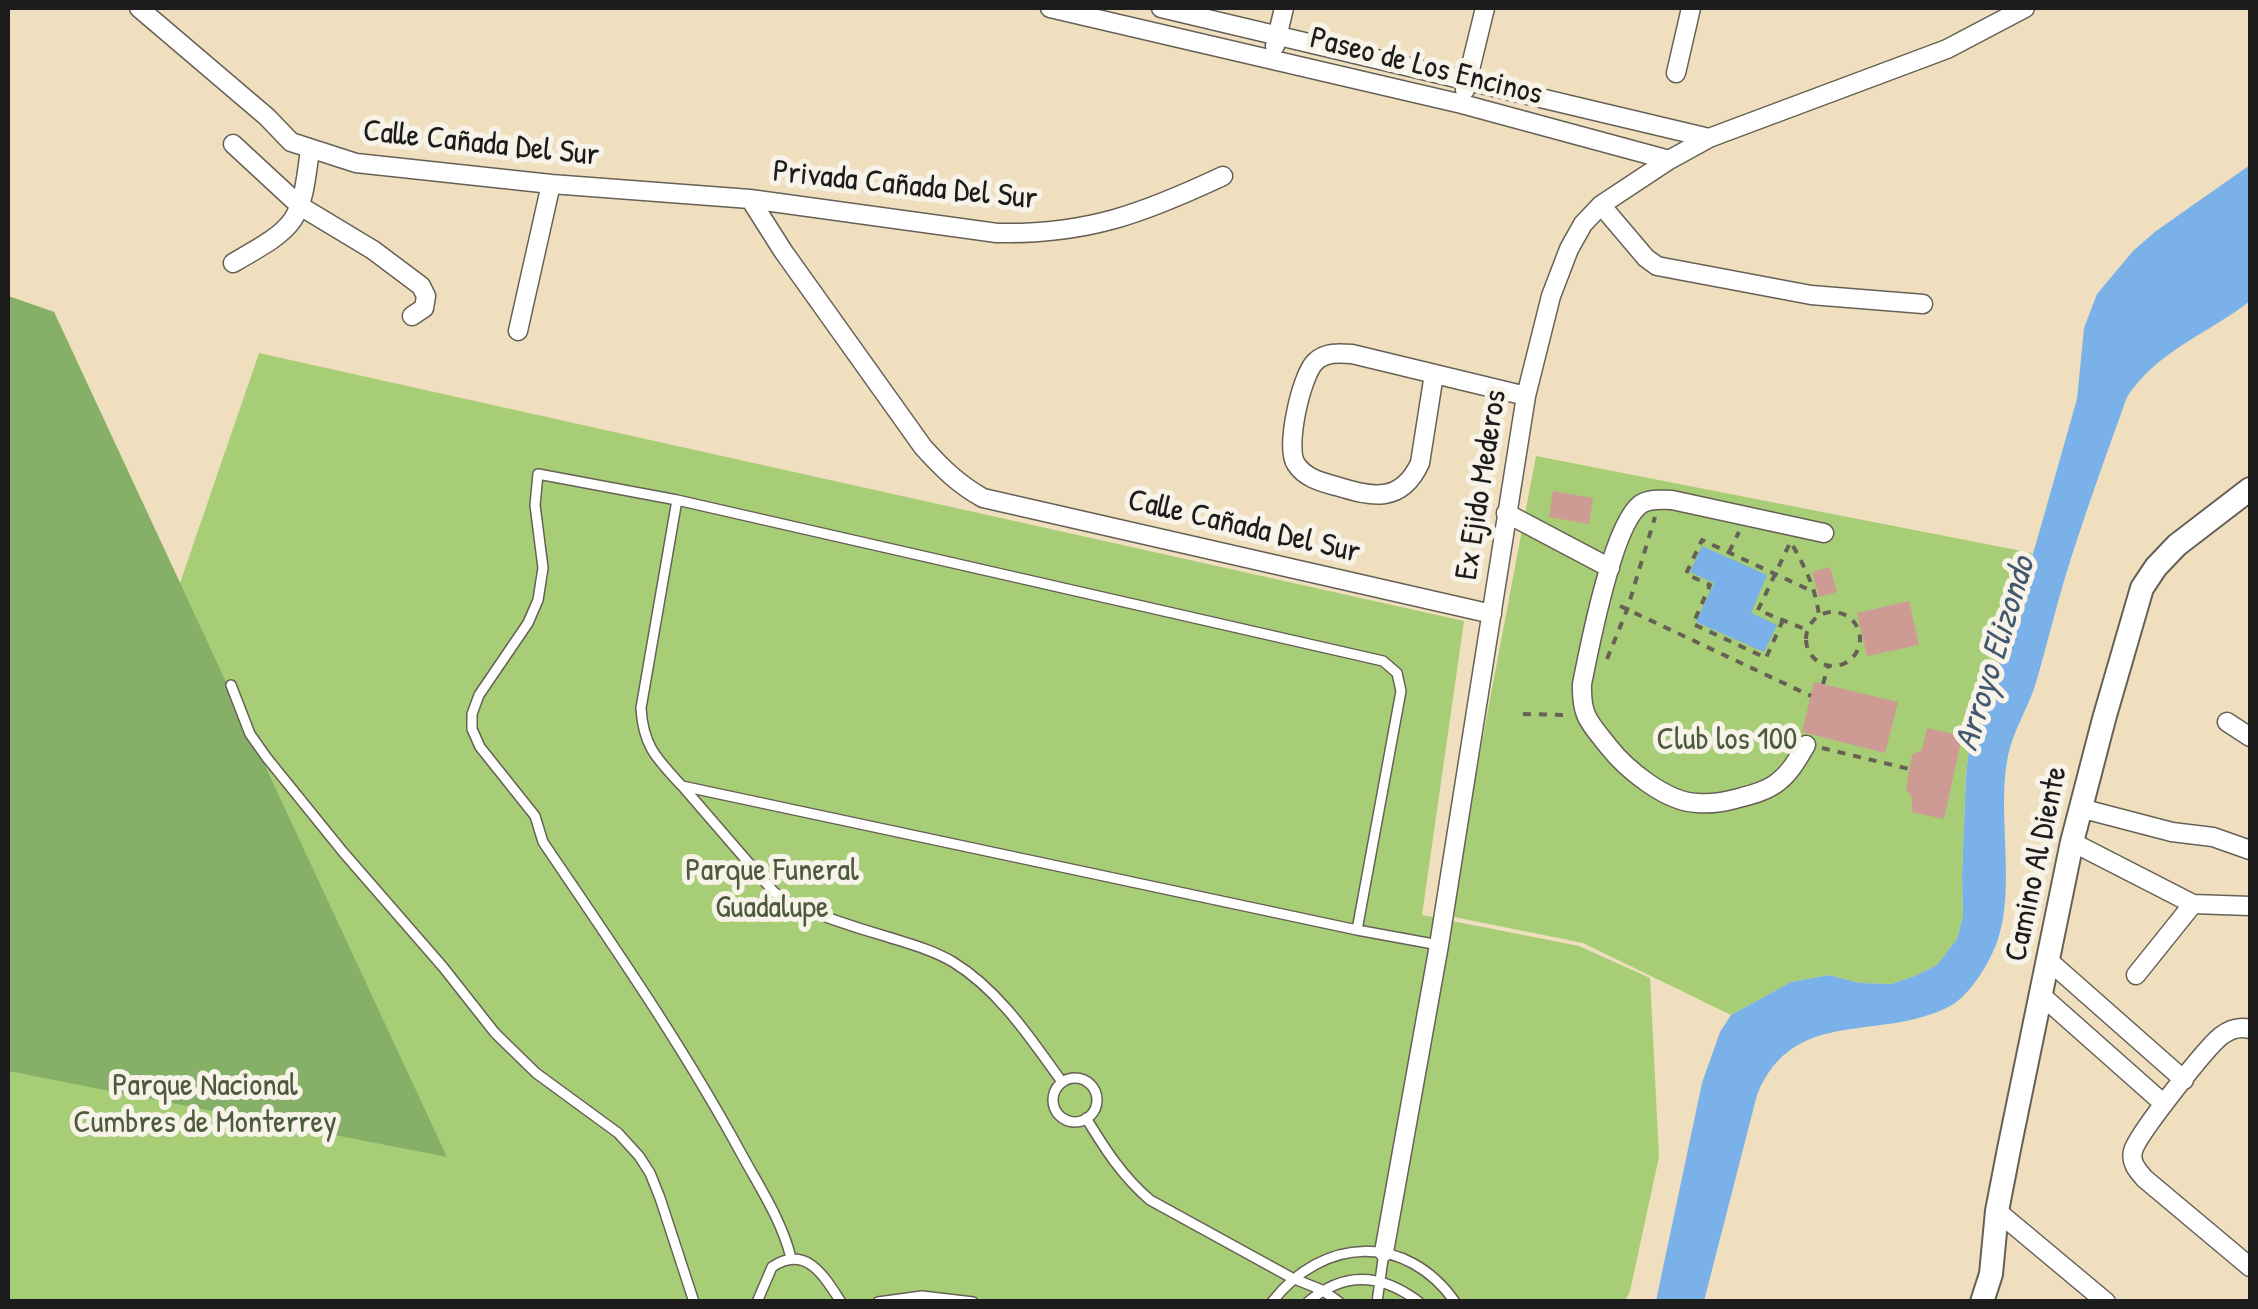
<!DOCTYPE html>
<html>
<head>
<meta charset="utf-8">
<style>
	body { margin:0 }
	#map { position:relative; width:2258px; height:1309px; overflow:hidden; background:#efdfbe; font-family:"Patrick Hand",sans-serif }
	canvas { display:block }
	.frame { position:absolute; inset:0; border:10px solid #1c1c1c; pointer-events:none }
</style>
</head>
<body>
<div id="map">
<canvas width="2258" height="1309"></canvas>
<div class="frame"></div>
</div>
<script>
const ctx = document.querySelector('canvas').getContext('2d');
ctx.lineJoin = 'round';
function fill(path, color) {
  ctx.fillStyle = color;
  ctx.fill(path, 'evenodd');
}
function trace(path, color, width, dash) {
  ctx.strokeStyle = color;
  ctx.lineWidth = width;
  ctx.lineCap = dash ? 'butt' : 'round';
  ctx.setLineDash(dash || []);
  ctx.stroke(path);
}
function write(font, color, halo, rows, align = 'center') {
  ctx.font = font + ' "Patrick Hand",sans-serif';
  ctx.lineWidth = 10;
  ctx.setLineDash([]);
  ctx.textBaseline = 'middle';
  ctx.strokeStyle = halo;
  ctx.fillStyle = color;
  for (const [text, x, y, turn = 0] of rows) {
    ctx.save();
    ctx.translate(x, y);
    ctx.rotate((+turn || 0) * Math.PI / 180);
    ctx.textAlign = isNaN(turn) ? turn : align;
    if (halo) ctx.strokeText(text, 0, 0);
    ctx.fillText(text, 0, 0);
    ctx.restore();
  }
}
const green = new Path2D(`
	M8,296L54,312L180,583L259,353L1464,621L1422,915L1579,946L1650,978L1659,1157L1630,1291L1625,1301L8,1302Z
	M1536,456L2032,553L1989,691L1972,721L1966,776L1962,876L1963,916L1957,939L1937,965L1915,976L1891,984L1860,983L1829,975L1791,982L1731,1015L1583,943L1449,916Z`);
const forest = new Path2D(`
	M8,296L54,312L447,1157L8,1071Z`);
const water = new Path2D(`
	M2250,165V301C2208,334 2158,350 2127,397C2108,450 2089,502 2072,555C2058,598 2048,642 2035,686C2027,710 2013,731 2008,756C1995,817 2021,902 1990,958C1982,974 1967,996 1952,1005C1881,1044 1794,1004 1757,1095L1704,1301H1656L1702,1083L1720,1032L1731,1015L1791,982L1829,975L1860,983L1891,984L1915,976L1937,965L1957,939L1963,916L1962,876L1966,776L1972,721L1990,691L2035,547L2077,399L2084,328L2097,294L2133,251L2156,231Z
	M1702,546L1767,575L1751,613L1777,625L1764,652L1696,622L1714,583L1690,572Z`);
const building = new Path2D(`
	M1553,491L1593,498L1589,524L1549,517Z
	M1830,567L1837,592L1819,597L1812,572Z
	M1909,601L1919,645L1867,656L1857,613Z
	M1814,682L1898,702L1885,753L1802,732Z
	M1927,728L1962,736L1944,819L1912,812V798L1906,788L1912,755L1922,750Z`);
const path = new Path2D(`
	M1789,545L1758,610L1807,630
	M1793,546C1806,569 1816,590 1819,616
	M1729,552L1739,532
	M1620,606L1811,696
	M1806 639a27 27 0 1 1 54 0a27 27 0 1 1-54 0Z
	M1783,620L1766,658L1693,624L1710,585L1686,574L1702,540L1814,592
	M1607,659L1627,610L1655,517
	M1823,684L1828,666
	M1523,714L1567,715
	M1822,748L1909,769`);
const service = new Path2D(`
	M677,500L641,708C643,746 657,759 682,786L1357,930L1439,945
	M231,685L250,734L267,758L343,852L443,967L495,1033L536,1073L618,1133L639,1156L650,1173L660,1198L694,1302
	M684,788L773,891L785,901C818,915 853,927 888,937C910,944 933,950 953,962C999,990 1031,1039 1062,1082
	M1053 1100a22 22 0 1 1 44 0a22 22 0 1 1-44 0Z
	M1086,1118C1105,1149 1122,1176 1150,1200L1292,1278L1322,1290L1339,1302
	M791,1258C782,1221 760,1188 742,1155C683,1046 612,944 543,842L535,816L480,747L472,729V714L479,695L528,623L538,600L543,568L535,505L538,474L677,500L1383,661L1397,673L1401,691L1357,930
	M757,1302L772,1267C806,1244 824,1276 841,1302
	M878,1302L922,1296L973,1302
	M1272,1302C1323,1236 1407,1233 1455,1302
	M1308,1302C1345,1270 1382,1274 1419,1302
	M1377,1302L1384,1252`);
const minor = new Path2D(`
	M139,8L267,117L291,142L356,163L551,184L750,199L997,233C1087,235 1144,213 1223,176
	M1050,8L1462,104L1669,160
	M1161,8L1709,138
	M1275,46L1284,8
	M1676,73L1691,8
	M1465,90L1485,8
	M233,144L300,206L373,250L421,286L426,296L424,308L412,316
	M750,199L783,251L923,447C942,468 958,484 983,498L1492,614
	M1601,205L1646,258L1657,266L1811,295L1923,304
	M233,263C298,226 301,223 310,149
	M518,331L551,184
	M1434,374L1420,463C1401,504 1372,497 1336,486C1321,482 1305,478 1296,464C1285,448 1301,376 1315,362C1325,352 1339,353 1352,354L1526,396
	M1506,513L1610,568
	M2227,722L2250,737
	M1806,745C1798,758 1791,772 1778,782C1767,791 1750,795 1735,799C1724,802 1709,804 1697,803C1666,802 1626,769 1608,746C1589,722 1581,716 1582,684C1589,649 1613,523 1641,504C1651,498 1662,500 1672,500L1824,533
	M2080,808L2172,832L2213,837L2250,850
	M2072,842L2193,904L2250,906
	M2048,960L2184,1080
	M2136,975L2193,904
	M2041,995L2164,1104
	M2250,1029C2239,1026 2230,1029 2221,1036C2206,1048 2137,1135 2133,1151C2130,1163 2138,1171 2145,1179L2250,1267
	M1997,1211L2106,1302
	M1384,1252L1439,945L1526,396L1551,296L1569,249L1583,224L1601,205L1669,160L1709,138L1947,49L2025,8`);
const tertiary = new Path2D(`
	M1982,1302L1991,1274L1997,1211L2009,1149L2072,842L2104,719L2142,588L2156,567L2177,545L2250,489`);
const streetNames = [
	["Paseo de Los Encinos",1426,67,14],
	["Calle Cañada Del Sur",481,144,6],
	["Privada Cañada Del Sur",905,186,6],
	["Ex Ejido Mederos",1482,485,-81],
	["Calle Cañada Del Sur",1244,527,13],
	["Camino Al Diente",2037,864,-78]
];
const parkNames = [
	["Club los 100",1727,740],
	["Parque Funeral",772,871],
	["Guadalupe",772,908],
	["Parque Nacional",205,1086],
	["Cumbres de Monterrey",205,1123]
];
const waterNames = [
	["Arroyo Elizondo",1996,654,-73]
];
fill(green, '#a8cd77');
fill(forest, '#86b068');
fill(water, '#7ab1e9');
fill(building, '#cd9a94');
trace(service, '#666055', 12);
trace(minor, '#666055', 21);
trace(tertiary, '#666055', 26);
trace(path, '#666055', 4, [8, 8]);
trace(service, '#fff', 9);
trace(minor, '#fff', 18);
trace(tertiary, '#fff', 22);
write('32px', '#1c1c1c', '#f7f3e8', streetNames);
write('32px', '#4d5a3c', '#f7f3e8', parkNames);
write('italic 35px', '#42586e', '#f7f3e8', waterNames);
</script>
</body>
</html>
